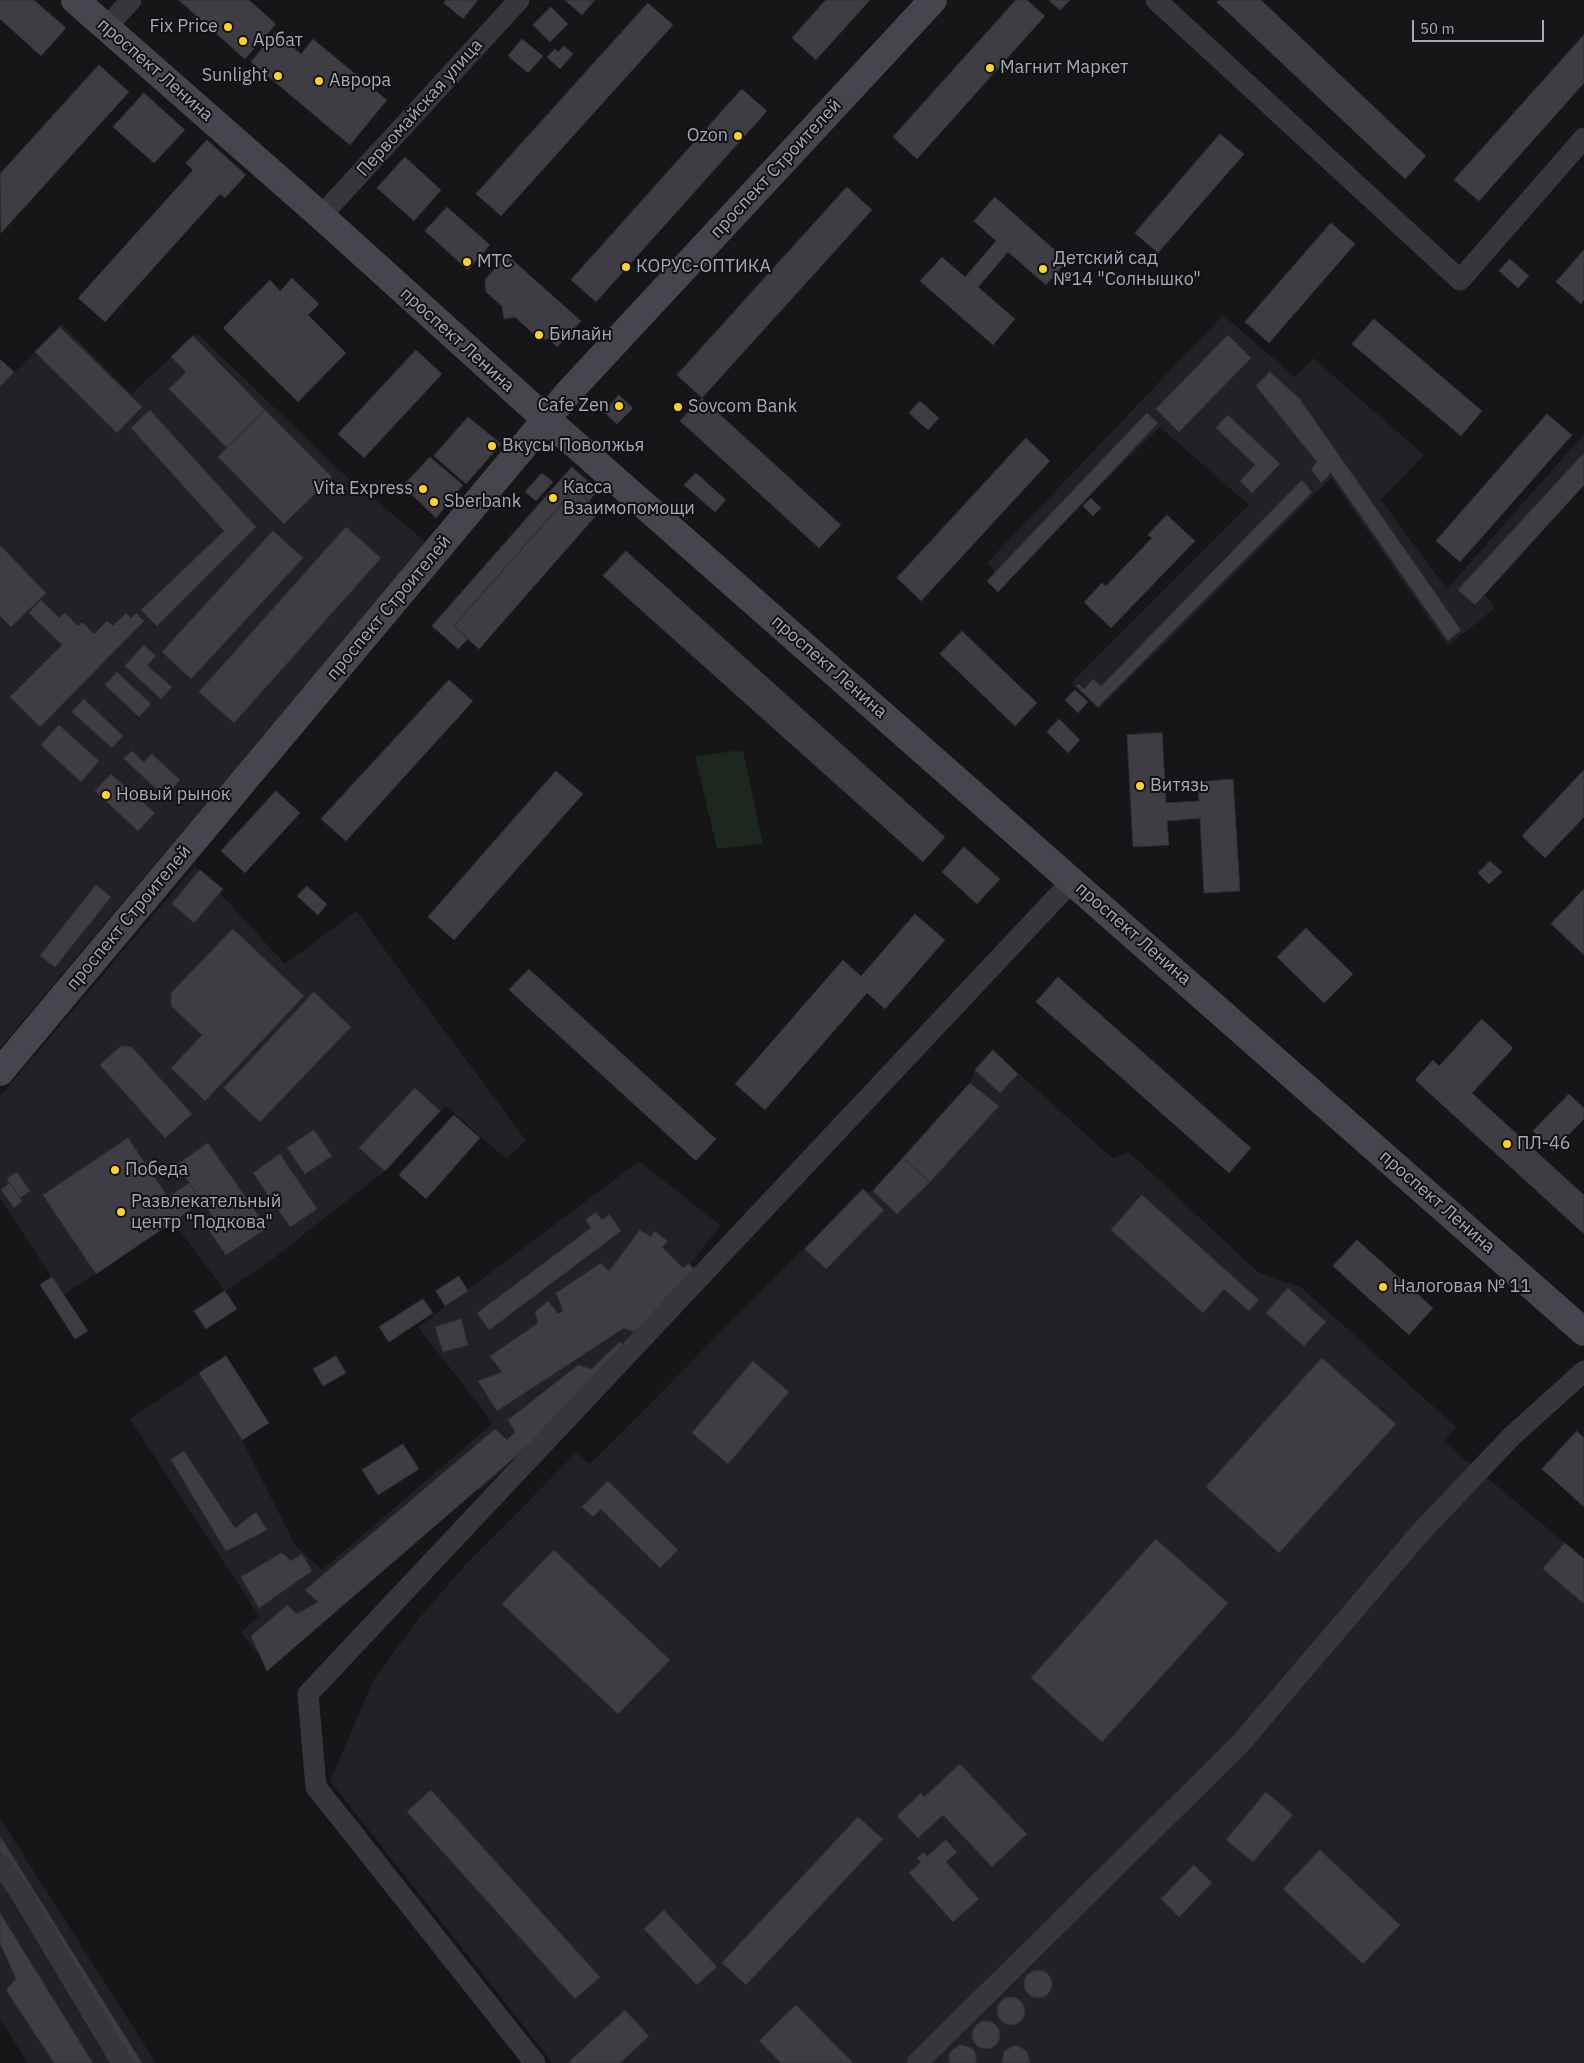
<!DOCTYPE html>
<html>
<head>
<meta charset="utf-8">
<style>
	body { margin:0 }
	#map { position:relative; width:1584px; height:2063px; overflow:hidden; background:#161518; font-family:"IBM Plex Sans",sans-serif }
	canvas { display:block }
	.scale { position:absolute; left:1412px; top:20px; width:132px; height:22px; box-sizing:border-box; border:2px solid #a6a9b9; border-top:0; padding-left:6px; font-size:15px; line-height:18px; white-space:nowrap; color:#a6a9b9; -webkit-text-stroke:4px #111013; paint-order:stroke }
</style>
</head>
<body>
<div id="map">
<canvas width="1584" height="2063"></canvas>
<div class="scale">50 m</div>
</div>
<script>
const ctx = document.querySelector('canvas').getContext('2d');
ctx.lineJoin = 'round';
function fill(path, color) {
  ctx.fillStyle = color;
  ctx.fill(path, 'evenodd');
}
function trace(path, color, width, dash) {
  ctx.strokeStyle = color;
  ctx.lineWidth = width;
  ctx.lineCap = dash ? 'butt' : 'round';
  ctx.setLineDash(dash || []);
  ctx.stroke(path);
}
function write(font, color, halo, rows, align = 'center') {
  ctx.font = font + ' "IBM Plex Sans",sans-serif';
  ctx.lineWidth = 4;
  ctx.setLineDash([]);
  ctx.textBaseline = 'middle';
  ctx.strokeStyle = halo;
  ctx.fillStyle = color;
  for (const [text, x, y, turn = 0] of rows) {
    ctx.save();
    ctx.translate(x, y);
    ctx.rotate((+turn || 0) * Math.PI / 180);
    ctx.textAlign = isNaN(turn) ? turn : align;
    if (halo) ctx.strokeText(text, 0, 0);
    ctx.fillText(text, 0, 0);
    ctx.restore();
  }
}
const built = new Path2D(`
	M1223,315L1295,377L1313,358L1424,455L1381,500L1447,589L1584,434V482L1484,593L1495,608L1448,646L1331,478L1099,709L1071,683L1249,505L1160,427L1004,580L987,563Z
	M62,324L131,394L197,333L339,470L426,542L0,1048V387Z
	M195,866L285,964L356,911L526,1141L506,1159L446,1106L385,1171L266,1264L225,1291L173,1222L63,1295L0,1198V1096Z
	M993,1050L1112,1158L1129,1152L1258,1272L1302,1288L1456,1427L1443,1441L1584,1559V2063H553L330,1781L373,1681L418,1620L464,1566L576,1453L590,1464L863,1189L866,1192L873,1191L970,1083L975,1070Z
	M639,1161L720,1225L691,1263L705,1280L597,1387L480,1490L463,1480L348,1596L270,1669L241,1632L259,1616L130,1419L199,1373L242,1440L295,1545L322,1570L493,1423L418,1327Z
	M0,1818L156,2063H28L0,2019Z`);
const green = new Path2D(`
	M743,750L763,844L717,849L695,756Z`);
const building = new Path2D(`
	M0,0H34L66,28L41,56L0,19Z
	M179,0H249L276,24L245,59Z
	M446,0H478L463,19L444,3Z
	M565,0H595L582,15Z
	M826,0H870L816,60L792,38Z
	M1016,0H1027L1045,16L917,159L893,137Z
	M1049,0H1070L1060,10Z
	M1219,0H1261L1426,156L1405,179L1217,2Z
	M648,3L673,25L501,216L476,194Z
	M551,7L568,24L550,42L533,25Z
	M276,32L301,54L313,39L387,100L350,145L251,62Z
	M1584,35V83L1479,201L1454,180Z
	M522,39L543,56L528,73L508,56Z
	M564,46L573,54L560,69L547,57L555,49L558,52Z
	M99,65L129,92L1,233L0,174Z
	M742,89L767,111L596,302L571,280Z
	M144,93L185,130L154,163L113,127Z
	M1220,134L1244,154L1158,253L1135,233Z
	M207,140L246,175L225,198L220,194L105,322L78,298L193,170L186,163Z
	M405,157L441,190L414,221L377,188Z
	M847,187L872,210L702,398L677,375Z
	M995,197L1067,261L1046,285L1008,252L978,287L1015,319L993,345L920,281L942,257L965,277L996,241L974,221Z
	M447,207L490,245L468,270L425,231Z
	M1331,223L1355,244L1269,343L1245,322Z
	M1584,250V300L1581,304L1556,282Z
	M507,255L581,321L557,347L549,339H539L515,317L504,319L502,306L486,292L485,280Z
	M1510,259L1529,276L1518,288L1499,271Z
	M292,278L319,304L308,315L346,353L298,402L223,328L270,280L280,291Z
	M1374,319L1482,411L1461,436L1352,344Z
	M60,327L142,407L117,433L35,352Z
	M1228,335L1251,358L1179,432L1156,409Z
	M193,336L265,410L227,448L169,389L186,372L171,357Z
	M416,350L442,374L364,458L338,434Z
	M0,359L14,372L0,387Z
	M1270,372L1299,398L1461,630L1448,641L1331,473L1321,483L1311,469L1317,462L1256,386Z
	M619,395L633,408L617,424L604,412Z
	M702,398L841,525L819,548L680,421Z
	M920,401L939,418L928,430L909,413Z
	M150,410L256,527L157,626L141,610L224,531L131,428Z
	M265,410L332,477L284,524L218,457Z
	M1147,413L1158,423L998,592L987,581Z
	M1547,414L1572,435L1460,562L1436,541Z
	M1228,415L1280,464L1252,493L1240,481L1255,465L1216,428Z
	M468,417L501,444L466,484L434,456Z
	M1026,438L1050,461L921,601L897,578Z
	M1584,453V485L1475,605L1458,590Z
	M430,457L463,485L436,518L403,486Z
	M572,467L598,490L589,501L575,489L454,626L468,639L458,649L432,626Z
	M542,473L553,482L536,501L525,492Z
	M696,473L726,500L715,512L684,485Z
	M1302,480L1312,492L1098,707L1076,686L1078,684L1084,689L1093,679L1101,686Z
	M575,489L600,511L479,649L454,626Z
	M1091,498L1101,508L1093,516L1083,506Z
	M1167,515L1195,541L1111,628L1084,602L1102,583L1106,586L1152,538L1148,535Z
	M346,527L381,558L234,723L199,692Z
	M273,531L303,558L191,679L162,652Z
	M0,545L46,593L11,627L0,616Z
	M626,551L945,837L923,862L603,576Z
	M41,600L59,618L65,613L78,626L82,622L94,634L107,621L113,626L126,613L131,618L136,613L144,621L40,727L10,697L62,645L29,613Z
	M962,631L1037,703L1015,726L940,654Z
	M144,645L156,656L147,665L172,687L161,699L125,666Z
	M117,672L151,704L139,717L105,685Z
	M449,680L473,701L346,841L321,819Z
	M1075,690L1088,702L1078,713L1065,700Z
	M84,699L123,736L112,748L72,712Z
	M1059,719L1080,740L1068,753L1047,732Z
	M59,725L99,761L81,782L41,745Z
	M1162,733L1166,803L1199,801L1198,782L1233,779L1240,891L1204,893L1200,818L1167,821L1169,845L1133,847L1127,735Z
	M132,751L144,762L152,754L180,780L165,797L124,759Z
	M1584,770V817L1545,858L1522,836Z
	M556,771L583,794L454,940L428,917Z
	M111,774L155,813L138,831L95,791Z
	M276,791L300,813L245,873L221,851Z
	M964,847L1000,879L977,904L942,872Z
	M1490,861L1502,872L1489,884L1478,873Z
	M200,870L223,889L194,923L172,904Z
	M96,885L111,897L55,967L40,956Z
	M307,886L327,904L318,915L297,896Z
	M1584,889V955L1551,924Z
	M915,914L945,940L885,1009L867,993L765,1110L735,1084L843,960L861,976Z
	M1306,928L1353,974L1324,1003L1277,957Z
	M233,929L304,996L205,1101L171,1068L202,1035L171,1006V993Z
	M529,969L716,1139L696,1161L509,990Z
	M1058,977L1251,1148L1229,1173L1036,1002Z
	M314,992L351,1027L260,1122L224,1088Z
	M1482,1019L1513,1048L1472,1093L1584,1195V1234L1415,1080L1433,1060L1439,1066Z
	M121,1046L132,1047L192,1114L165,1138L100,1065Z
	M993,1050L1018,1074L1000,1093L975,1070Z
	M970,1083L999,1106L930,1182L903,1158Z
	M415,1088L440,1111L385,1171L359,1148Z
	M1569,1094L1584,1108V1119L1553,1151L1533,1131Z
	M454,1115L480,1138L426,1199L399,1175Z
	M314,1130L332,1156L305,1174L287,1148Z
	M128,1138L168,1197L189,1183L202,1202L96,1274L43,1195Z
	M208,1143L267,1228L226,1255L208,1229L217,1223L177,1165Z
	M280,1154L317,1209L290,1227L253,1173Z
	M903,1158L930,1182L897,1214L873,1191Z
	M17,1172L30,1191L20,1198L7,1179Z
	M10,1183L22,1201L14,1208L1,1190Z
	M863,1189L884,1210L826,1269L805,1249Z
	M1142,1195L1259,1300L1249,1311L1224,1289L1203,1313L1111,1230Z
	M596,1212L602,1220L609,1214L621,1231L489,1330L477,1313L591,1228L586,1220Z
	M640,1230L651,1237L654,1231L668,1241L662,1247L683,1268L689,1264L699,1276L634,1332L624,1328L497,1411L478,1381L502,1372L490,1356L538,1323L535,1312L548,1301L558,1314L563,1311L556,1293L601,1263L609,1271Z
	M1357,1240L1433,1308L1409,1335L1333,1266Z
	M459,1276L468,1291L445,1306L436,1291Z
	M52,1277L88,1331L75,1339L40,1285Z
	M1288,1288L1326,1322L1304,1346L1266,1313Z
	M225,1291L237,1309L206,1329L194,1311Z
	M423,1299L433,1313L389,1342L379,1327Z
	M461,1319L468,1345L443,1352L435,1327Z
	M620,1342L633,1355L267,1671L251,1636L287,1605L297,1614L318,1602L305,1590L495,1429L507,1440L515,1432L508,1420L578,1365L591,1369Z
	M226,1356L269,1423L242,1440L199,1373Z
	M336,1356L346,1373L323,1386L313,1369Z
	M1322,1358L1396,1424L1279,1553L1206,1487Z
	M753,1361L789,1392L728,1464L692,1433Z
	M1577,1431L1584,1438V1507L1542,1469Z
	M403,1444L419,1469L378,1495L362,1470Z
	M184,1451L235,1528L256,1512L267,1530L226,1551L171,1460Z
	M608,1481L678,1550L660,1568L601,1509L593,1517L582,1507Z
	M1156,1539L1228,1603L1102,1742L1031,1678Z
	M1565,1543L1584,1559V1604L1543,1569Z
	M554,1550L670,1660L618,1714L502,1604Z
	M282,1553L291,1561L302,1554L312,1571L259,1608L241,1577Z
	M960,1764L1027,1834L992,1867L943,1815L918,1838L897,1816L921,1793L924,1797Z
	M431,1790L600,1977L575,1999L407,1812Z
	M1266,1792L1293,1815L1253,1862L1226,1840Z
	M858,1817L883,1839L746,1985L722,1963Z
	M0,1836L142,2063H117L0,1879Z
	M946,1840L957,1852L946,1862L979,1899L953,1922L909,1873L921,1862L917,1858L924,1852L927,1856Z
	M1320,1850L1400,1925L1363,1964L1283,1889Z
	M1194,1865L1212,1883L1179,1917L1161,1899Z
	M664,1910L717,1967L697,1985L644,1929Z
	M0,1913L93,2063H54L6,1990L16,1979L0,1943Z
	M1024 1984a14 14 0 1 1 28 0a14 14 0 1 1-28 0Z
	M997 2011a14 14 0 1 1 28 0a14 14 0 1 1-28 0Z
	M796,2005L852,2062L851,2063H781L759,2041Z
	M625,2010L649,2036L620,2063H568Z
	M972 2035a14 14 0 1 1 28 0a14 14 0 1 1-28 0Z
	M960,2045L970,2047L974,2050L976,2055V2063H949V2055L951,2051Z
	M1013,2046H1018L1027,2051L1030,2063H1002L1004,2052Z`);
const street = new Path2D(`
	M1156,0L1460,280L1584,138
	M106,28L131,0
	M321,216L519,0
	M0,1864L20,1892L122,2063
	M535,2063L316,1787L308,1694L1072,881
	M917,2063L1240,1744L1419,1534L1512,1436L1584,1371`);
const secondary = new Path2D(`
	M75,0L321,216L528,403L1584,1332
	M0,1072L569,392L933,0`);
const markers = [
	[228,27,5,"#ffd226"],
	[243,41,5,"#ffd226"],
	[990,68,5,"#ffd226"],
	[278,76,5,"#ffd226"],
	[319,81,5,"#ffd226"],
	[738,136,5,"#ffd226"],
	[467,262,5,"#ffd226"],
	[626,267,5,"#ffd226"],
	[1043,269,5,"#ffd226"],
	[539,335,5,"#ffd226"],
	[619,406,5,"#ffd226"],
	[678,407,5,"#ffd226"],
	[492,446,5,"#ffd226"],
	[423,489,5,"#ffd226"],
	[553,498,5,"#ffd226"],
	[434,502,5,"#ffd226"],
	[1140,786,5,"#ffd226"],
	[106,795,5,"#ffd226"],
	[1507,1144,5,"#ffd226"],
	[115,1170,5,"#ffd226"],
	[121,1212,5,"#ffd226"],
	[1383,1287,5,"#ffd226"]
];
const poiNames = [
	["Fix Price",218,27,"right"],
	["Арбат",253,41],
	["Магнит Маркет",1000,68],
	["Sunlight",268,76,"right"],
	["Аврора",329,81],
	["Ozon",728,136,"right"],
	["Детский сад",1053,259],
	["№14 \"Солнышко\"",1053,280],
	["МТС",477,262],
	["КОРУС-ОПТИКА",636,267],
	["Билайн",549,335],
	["Cafe Zen",609,406,"right"],
	["Sovcom Bank",688,407],
	["Вкусы Поволжья",502,446],
	["Касса",563,488],
	["Взаимопомощи",563,509],
	["Vita Express",413,489,"right"],
	["Sberbank",444,502],
	["Витязь",1150,786],
	["Новый рынок",116,795],
	["ПЛ-46",1517,1144],
	["Победа",125,1170],
	["Развлекательный",131,1202],
	["центр \"Подкова\"",131,1223],
	["Налоговая № 11",1393,1287]
];
const streetNames = [
	["проспект Ленина",155,70,41],
	["Первомайская улица",420,108,-48],
	["проспект Строителей",776,169,-47],
	["проспект Ленина",457,340,42],
	["проспект Строителей",389,608,-50],
	["проспект Ленина",829,667,41],
	["проспект Строителей",129,918,-50],
	["проспект Ленина",1133,934,41],
	["проспект Ленина",1437,1202,41]
];
fill(built, '#222125');
fill(green, '#1d261f');
fill(building, '#3d3d43');
trace(building, '#302f34', 1);
trace(street, '#36363d', 21);
trace(secondary, '#44454d', 28);
for (const [x, y, r, color] of markers) {
  const dot = new Path2D();
  dot.arc(x, y, r, 0, 2 * Math.PI);
  ctx.fillStyle = color;
  ctx.fill(dot);
  trace(dot, '#111013', 2);
}
write('18px', '#a6a9b9', '#111013', poiNames, 'left');
write('18px', '#a6a9b9', '#111013', streetNames);
</script>
</body>
</html>
